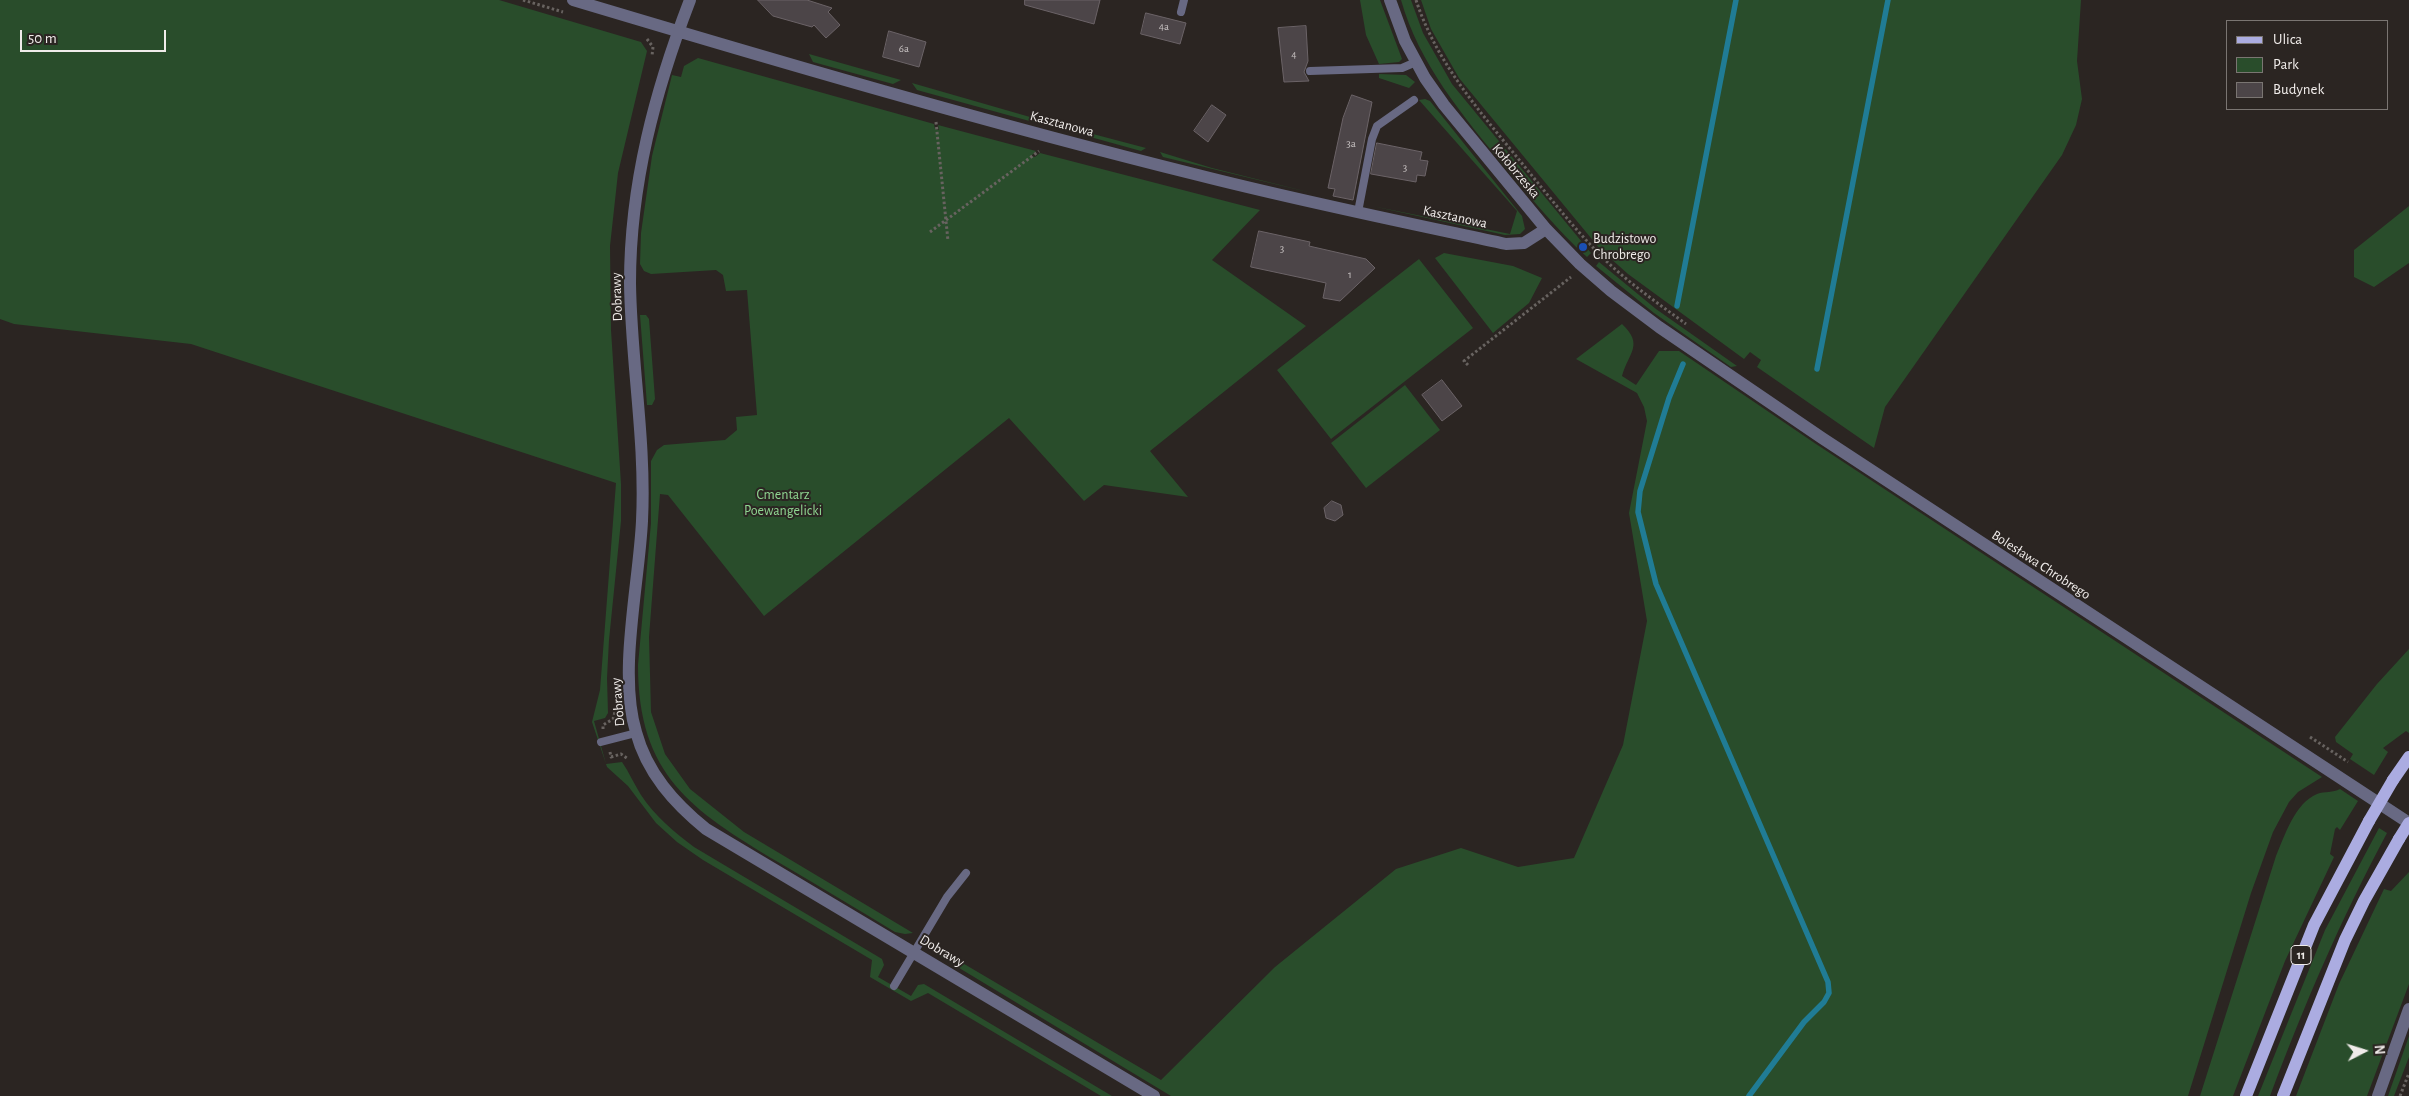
<!DOCTYPE html>
<html>
<head>
<meta charset="utf-8">
<style>
	body { margin:0 }
	#map { position:relative; width:2409px; height:1096px; overflow:hidden; background:#2b2522; font-family:"Alegreya Sans",sans-serif }
	canvas { display:block }
	.legend { position:absolute; left:2226px; top:20px; width:162px; height:90px; box-sizing:border-box; background:#2b2522; border:1px solid #7a7572; margin:0; padding:6px 9px; list-style:none; font-size:15px; color:#f0ecea }
	.legend li { display:flex; align-items:center; gap:10px; height:25px }
	.legend b { width:25px; border:1px solid #7a7572 }
	.north { position:absolute; left:2339px; top:1026px; width:50px; height:50px; -webkit-text-stroke:4px #2b2522; paint-order:stroke; rotate:85deg; font-size:14px; font-weight:700; line-height:20px; text-align:center; color:#f0ecea }
	.north::after { content:''; display:block; margin:auto; width:18px; height:22px; background:#f0ecea; clip-path:polygon(50% 0,100% 100%,50% 72%,0 100%) }
	.scale { position:absolute; left:20px; top:30px; width:146px; height:22px; box-sizing:border-box; border:2px solid #f0ecea; border-top:0; padding-left:6px; font-size:15px; line-height:18px; white-space:nowrap; color:#f0ecea; -webkit-text-stroke:4px #2b2522; paint-order:stroke }
</style>
</head>
<body>
<div id="map">
<canvas width="2409" height="1096"></canvas>
<ul class="legend">
<li><b style="height:6px;background:#abace1"></b>Ulica</li>
<li><b style="height:14px;background:#294d2b"></b>Park</li>
<li><b style="height:14px;background:#4c4548"></b>Budynek</li>
</ul>
<div class="north">N</div>
<div class="scale">50 m</div>
</div>
<script>
const ctx = document.querySelector('canvas').getContext('2d');
ctx.lineJoin = 'round';
function fill(path, color) {
  ctx.fillStyle = color;
  ctx.fill(path, 'evenodd');
}
function trace(path, color, width, dash) {
  ctx.strokeStyle = color;
  ctx.lineWidth = width;
  ctx.lineCap = dash ? 'butt' : 'round';
  ctx.setLineDash(dash || []);
  ctx.stroke(path);
}
function write(font, color, halo, rows, align = 'center') {
  ctx.font = font + ' "Alegreya Sans",sans-serif';
  ctx.lineWidth = 4;
  ctx.setLineDash([]);
  ctx.textBaseline = 'middle';
  ctx.strokeStyle = halo;
  ctx.fillStyle = color;
  for (const [text, x, y, turn = 0] of rows) {
    ctx.save();
    ctx.translate(x, y);
    ctx.rotate((+turn || 0) * Math.PI / 180);
    ctx.textAlign = isNaN(turn) ? turn : align;
    if (halo) ctx.strokeText(text, 0, 0);
    ctx.fillText(text, 0, 0);
    ctx.restore();
  }
}
const green = new Path2D(`
	M0,0H499L641,42L647,51L618,173L610,246L611,330L621,484V521L609,640L607,678L608,713L605,718L594,721L606,764L622,762C629,772 634,784 641,795C655,816 674,832 694,847L882,959L884,965L878,977L911,996L918,985L924,984L1112,1096H1101L928,993L911,1001L870,977L872,960L703,860L677,842L656,823L628,786L607,767L592,722L600,690L616,483L191,344L14,324L0,319Z
	M1360,0H1380L1402,59L1399,62L1379,64L1366,35Z
	M1401,0H1411L1423,33L1452,84L1591,253L1587,257C1557,230 1531,198 1505,167C1463,116 1419,64 1401,0Z
	M1421,0H2081L2077,61L2082,99L2076,125L2062,155L1885,407L1874,448L1757,367L1761,360L1750,352L1744,359L1628,274L1600,249L1459,78L1431,29Z
	M809,54L901,80L893,84L813,62Z
	M698,58L934,124L935,129L939,130L938,125L1036,151L1031,156L1035,157L1040,153L1260,210L1212,260L1306,326L1150,451L1188,497L1104,485L1084,501L1009,418L764,616L668,495L660,494L649,637L651,712L665,754L690,789L744,832L913,933L905,934L895,932C856,908 817,885 778,862C691,810 638,775 638,665L651,523V461L657,450L664,445L725,440L737,430L736,417L757,415L747,290L726,291L723,275L716,270L651,274L644,271L640,264L641,233L652,156L672,75L681,77L684,66Z
	M1379,74L1406,75L1415,82L1409,88L1379,78Z
	M912,83L1037,119L1033,122L917,90Z
	M1425,99L1430,101L1522,216L1525,229L1520,234L1505,235L1372,206L1510,234L1517,211L1419,100Z
	M1055,124L1146,148L1141,151L1058,128Z
	M1160,152L1212,168L1316,194L1163,157Z
	M2409,206V263L2374,287L2354,277V250Z
	M1444,253L1513,266L1542,278L1529,303L1493,333L1435,258Z
	M1419,259L1473,328L1331,439L1277,370Z
	M1599,262L1656,309L1737,366L1731,367L1654,313L1596,266Z
	M640,315H646L649,319L655,399L652,405H647Z
	M1622,324C1644,345 1629,352 1622,376L1636,385L1659,351H1679L1816,444L2322,777L2298,792L2289,802L2273,832L2251,893L2188,1096H1171L936,954L932,945L1161,1080L1275,967L1396,869L1461,848L1518,867L1574,858L1623,745L1647,621L1629,513L1647,421L1644,407L1637,393L1576,359Z
	M1405,385L1440,430L1366,488L1331,443Z
	M2409,649V733L2406,731L2383,748L2388,752L2374,775L2350,759L2353,754L2336,742L2335,737L2377,684Z
	M2340,789L2358,801L2340,830L2337,827L2335,829L2330,854L2334,857L2285,961L2233,1096H2200L2276,856C2285,835 2295,803 2317,794C2325,791 2333,793 2340,789Z
	M2379,828L2387,833C2340,921 2305,1003 2270,1096H2258L2325,930Z
	M2409,872V984L2367,1096H2296L2339,984L2384,889L2391,891Z
	M2409,1036V1057L2394,1096H2388Z`);
const stream = new Path2D(`
	M1677,306L1736,0
	M1683,364L1669,398L1640,491L1638,512L1656,584L1828,982L1829,993L1824,1002L1804,1022L1749,1096
	M1817,369L1888,0`);
const building = new Path2D(`
	M758,0H807L832,8L828,12L840,25L826,38L814,25L812,27L773,16Z
	M1025,0H1100L1094,24L1025,5Z
	M1146,13L1186,23L1180,44L1141,34Z
	M1306,26L1308,61L1304,72L1309,81L1284,82L1278,28Z
	M889,31L926,42L919,67L883,57Z
	M1352,95L1372,102L1353,200L1333,196L1335,189L1328,188L1343,118Z
	M1212,105L1226,115L1208,142L1194,131Z
	M1377,143L1422,152L1420,160L1428,161L1425,176L1417,175L1416,182L1371,174Z
	M1259,231L1310,242L1309,246L1366,259L1375,268L1340,301L1323,298L1326,283L1251,267Z
	M1442,380L1462,406L1442,421L1422,395Z
	M1332,501L1341,505L1343,515L1335,521L1326,518L1324,508Z`);
const path = new Path2D(`
	M523,0L563,12
	M1416,0C1436,61 1476,107 1516,156C1543,189 1570,224 1600,255C1626,281 1656,302 1686,324
	M647,39L653,47L652,56
	M936,122L948,241
	M930,232L1039,151
	M1468,365L1464,361L1571,277
	M603,729V725L613,719L615,712
	M2310,737L2348,762
	M610,752L611,757L621,754L628,759
	M2400,1096L2409,1073`);
const service = new Path2D(`
	M1181,12L1184,0
	M1310,71L1402,68L1416,62
	M1358,212L1372,139L1377,126L1414,100
	M601,742L636,733
	M894,986L947,897L966,873`);
const minor = new Path2D(`
	M573,0C780,62 988,123 1198,175C1300,201 1403,222 1506,244L1524,243L1546,229
	M690,0C655,91 630,184 630,283C631,362 646,441 642,521C639,584 618,673 636,732C647,773 674,803 706,829L1154,1096
	M1390,0L1405,41L1425,78L1444,105L1546,229L1580,264L1611,291L1659,327L1822,438L2409,823
	M2378,1096L2409,1009`);
const primary = new Path2D(`
	M2393,780L2409,757
	M2246,1096L2314,925L2369,821
	M2283,1096L2345,940L2364,901L2399,839`);
const primaryBridge = new Path2D(`
	M2369,821L2393,780
	M2399,839L2409,823`);
const markers = [
	[1583,247,5,"#1a4fb4"]
];
const numberNames = [
	["4a",1164,27],
	["6a",904,49],
	["4",1294,55],
	["3a",1351,144],
	["3",1405,168],
	["3",1282,249],
	["1",1350,275]
];
const shields = [
	[2301,955,20]
];
const shieldNames = [
	["11",2301,955]
];
const streetNames = [
	["Kasztanowa",1062,124,15],
	["Kołobrzeska",1516,171,50],
	["Kasztanowa",1455,217,12],
	["Dobrawy",617,297,-92],
	["Bolesława Chrobrego",2041,565,33],
	["Dobrawy",618,702,-95],
	["Dobrawy",942,951,31]
];
const poiNames = [
	["Budzistowo",1593,239],
	["Chrobrego",1593,255]
];
const parkNames = [
	["Cmentarz",783,495],
	["Poewangelicki",783,511]
];
fill(green, '#294d2b');
trace(stream, '#207c95', 5.5);
fill(building, '#4c4548');
trace(building, '#6b6367', 1);
trace(path, '#686360', 3, [2.5, 2.5]);
trace(service, '#686983', 8);
trace(minor, '#686983', 12);
trace(primary, '#abace1', 12);
trace(primaryBridge, '#abace1', 12);
for (const [x, y, r, color] of markers) {
  const dot = new Path2D();
  dot.arc(x, y, r, 0, 2 * Math.PI);
  ctx.fillStyle = color;
  ctx.fill(dot);
  trace(dot, '#2b2522', 2);
}
write('11px', '#c7c2c2', null, numberNames);
for (const [x, y, w] of shields) {
  const box = new Path2D();
  box.roundRect(x - w / 2, y - 9.5, w, 19, 4);
  ctx.fillStyle = '#2b2522';
  ctx.fill(box);
  trace(box, '#f0ecea', 1);
}
write('bold 12px', '#f0ecea', null, shieldNames);
write('14px', '#f0ecea', '#2b2522', streetNames);
write('14px', '#f0ecea', '#2b2522', poiNames, 'left');
write('14px', '#90d792', '#2b2522', parkNames);
</script>
</body>
</html>
